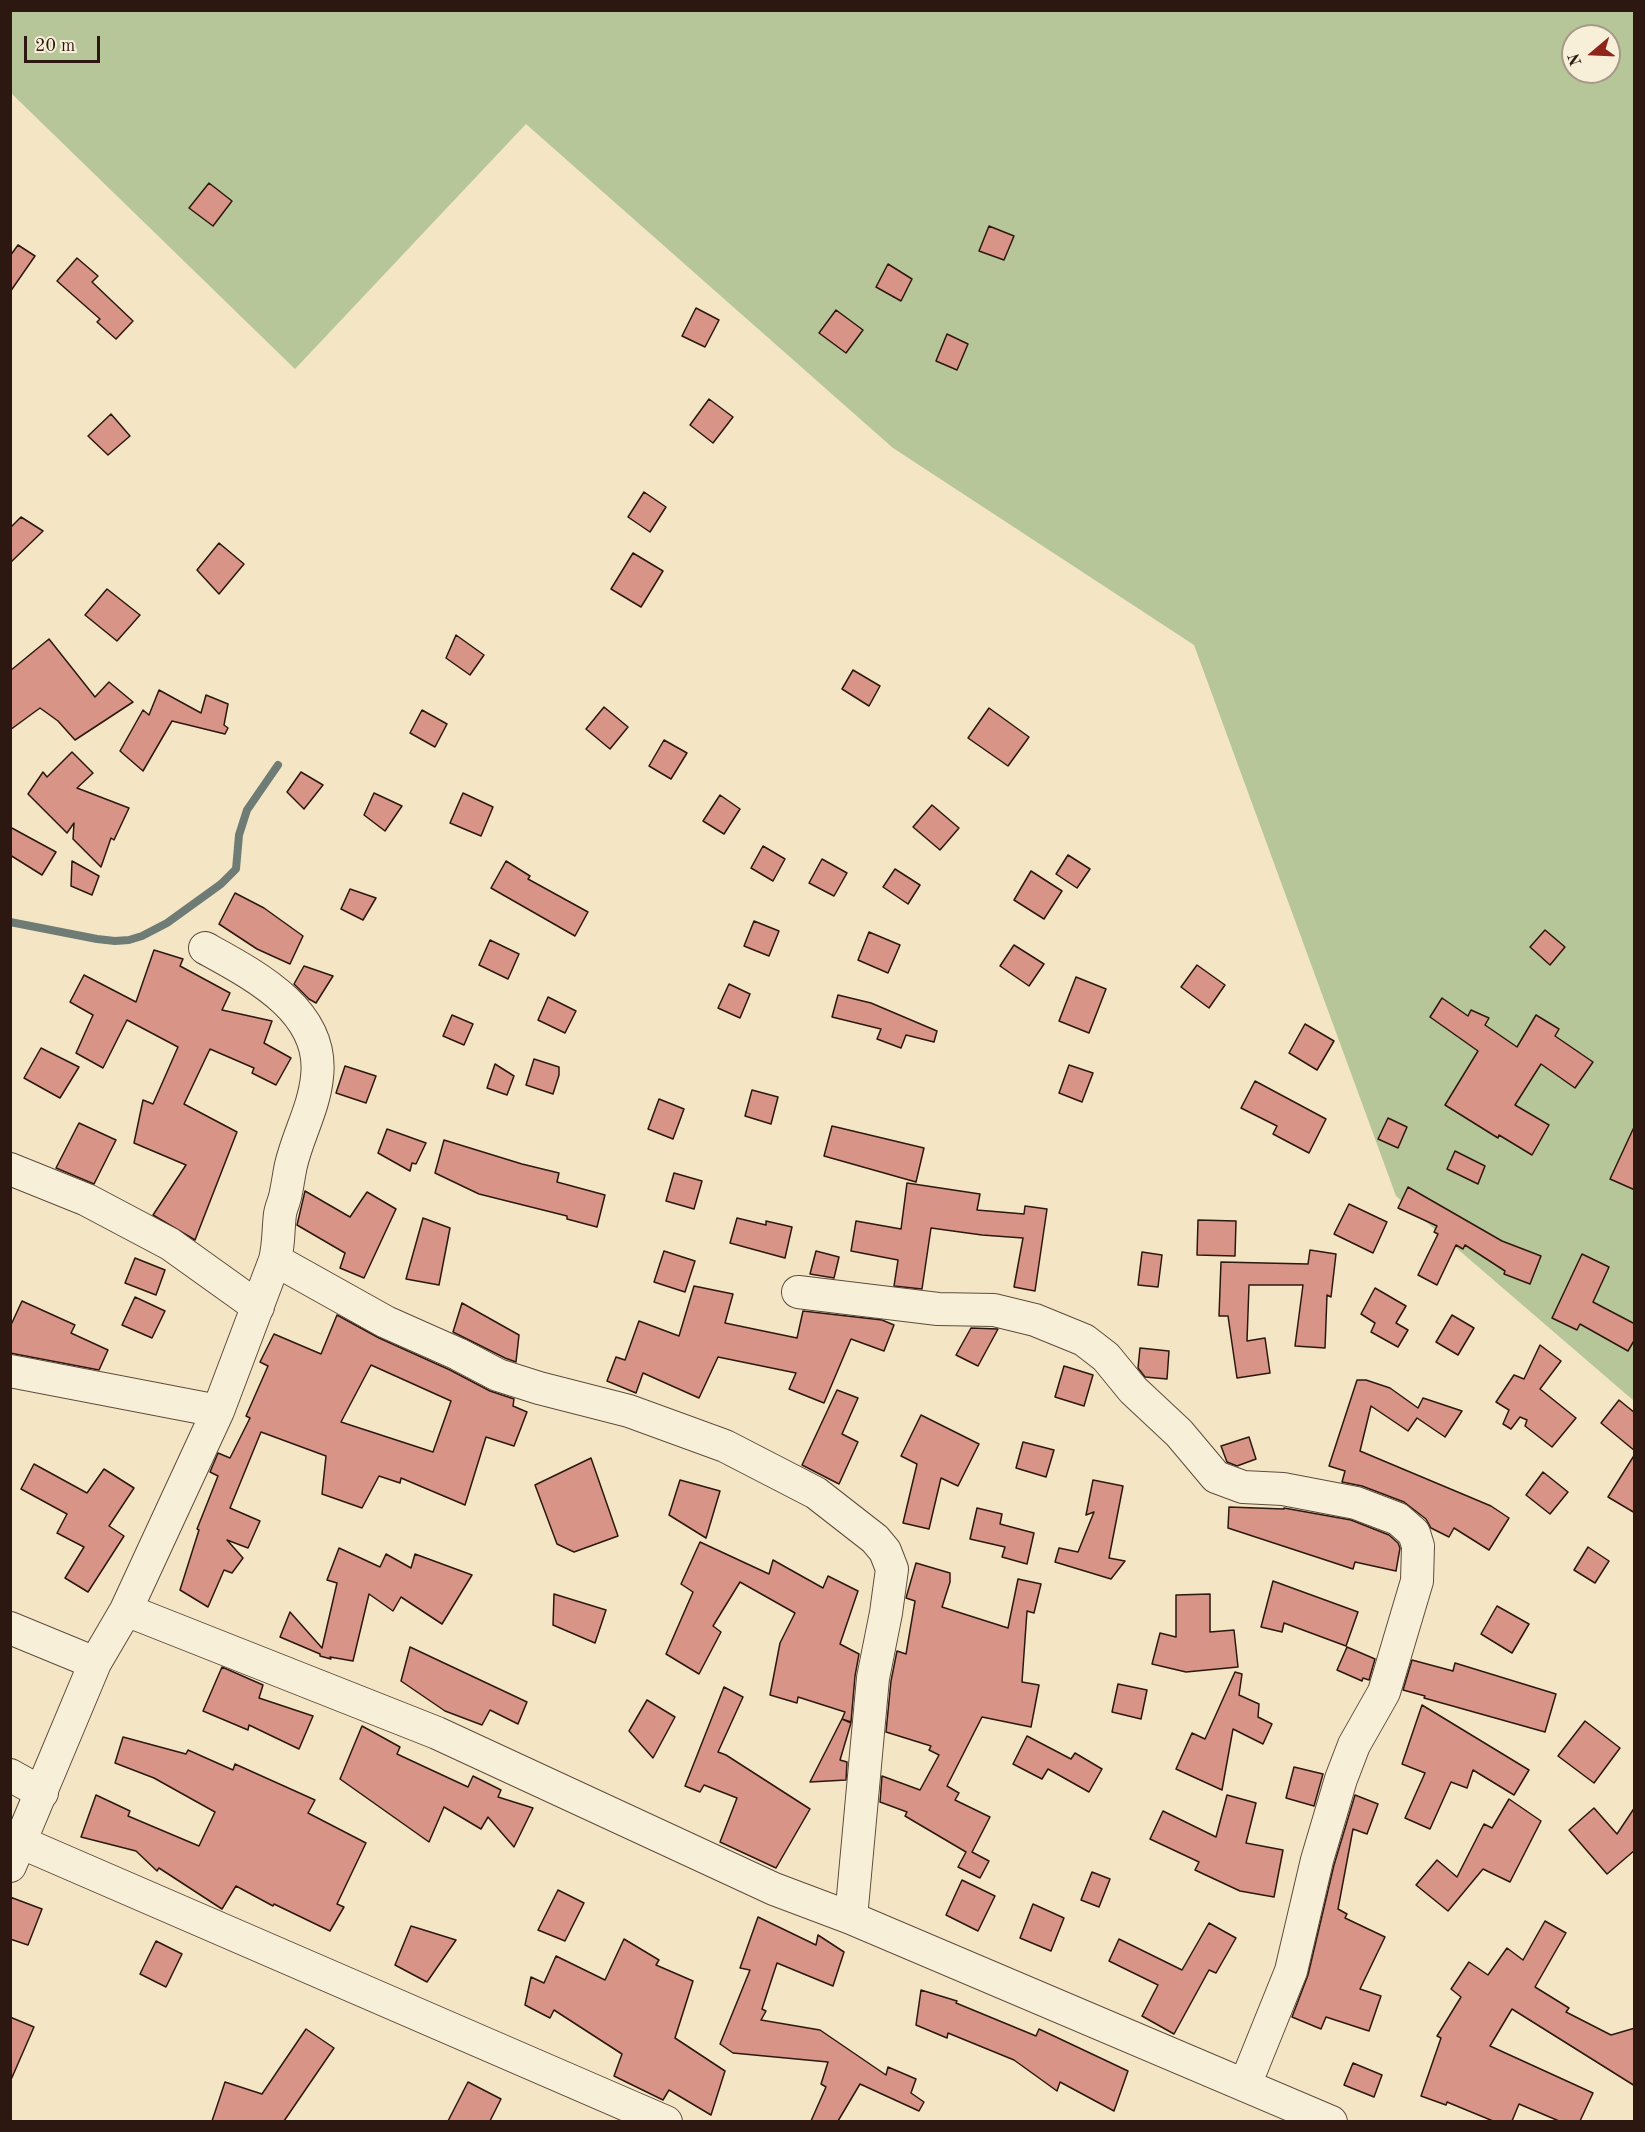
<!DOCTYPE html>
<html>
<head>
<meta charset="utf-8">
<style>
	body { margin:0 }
	#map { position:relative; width:1645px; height:2132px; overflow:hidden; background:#f4e6c5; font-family:"Old Standard TT",serif }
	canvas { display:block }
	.frame { position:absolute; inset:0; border:12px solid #2c1810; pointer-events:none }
	.north { position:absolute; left:1561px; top:24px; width:60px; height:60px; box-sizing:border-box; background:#f8efd9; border:2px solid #a69989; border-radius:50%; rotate:251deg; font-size:16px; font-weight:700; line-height:24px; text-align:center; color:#2c1810 }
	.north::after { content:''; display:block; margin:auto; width:21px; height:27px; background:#8f2418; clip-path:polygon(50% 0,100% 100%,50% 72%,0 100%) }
	.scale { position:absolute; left:24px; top:36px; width:76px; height:27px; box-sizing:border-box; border:3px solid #2c1810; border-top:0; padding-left:8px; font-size:18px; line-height:21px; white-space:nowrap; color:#2c1810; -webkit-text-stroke:4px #f8efd9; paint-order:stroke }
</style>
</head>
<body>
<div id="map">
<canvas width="1645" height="2132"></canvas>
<div class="frame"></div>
<div class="north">N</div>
<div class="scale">20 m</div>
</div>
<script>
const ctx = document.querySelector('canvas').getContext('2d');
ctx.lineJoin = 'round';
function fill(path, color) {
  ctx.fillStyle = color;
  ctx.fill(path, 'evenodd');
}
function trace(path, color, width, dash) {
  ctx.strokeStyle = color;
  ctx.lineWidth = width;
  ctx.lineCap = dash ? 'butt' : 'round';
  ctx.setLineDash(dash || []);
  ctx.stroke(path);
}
const green = new Path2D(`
	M10,11H1634V1401L1396,1196L1194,645L893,448L526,124L295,369L11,93ZM1573,36H1609V72H1573Z`);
const stream = new Path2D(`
	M10,922L97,939L115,941L129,940L142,936L167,923L221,884L236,869L239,835L247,810L278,765`);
const building = new Path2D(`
	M209,183L232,201L213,226L189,208Z
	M989,226L1014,236L1004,260L979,251Z
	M18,245L35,256L10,292V256Z
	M77,258L98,276L92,282L133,321L116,339L97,322L100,319L57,281Z
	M888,264L912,279L901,301L876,287Z
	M696,308L719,320L705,347L682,336Z
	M836,310L863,330L846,353L819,333Z
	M947,334L968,344L957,370L936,361Z
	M709,399L733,417L713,443L690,425Z
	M111,414L130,436L108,455L88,436Z
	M644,492L666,507L650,532L628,517Z
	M21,517L43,531L10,563V528Z
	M219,543L244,564L219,594L197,570Z
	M633,553L663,571L641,607L611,589Z
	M107,589L140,615L117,641L85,615Z
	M456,635L484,655L470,675L446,658Z
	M49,639L95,697L109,682L133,702L75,740L58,721L40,708L10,730V671Z
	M853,670L880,686L869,706L842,689Z
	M159,690L201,713L206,695L228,704L224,725L228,728L225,734L172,721L143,771L120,751L143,710L149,715Z
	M604,707L628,727L610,749L586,729Z
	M989,708L1029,737L1008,766L968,738Z
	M422,710L447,724L435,747L410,733Z
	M664,740L687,753L671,779L649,766Z
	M72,752L93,773L77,788L129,808L114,840L111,838L101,867L73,839L74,823L67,833L28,794L43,772L47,777Z
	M301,772L323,785L304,809L287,792Z
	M374,793L402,806L385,831L364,815Z
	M463,793L493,807L481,836L450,823Z
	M720,795L740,809L724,834L703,821Z
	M932,805L959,828L940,850L913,827Z
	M10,827L56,852L42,875L10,855Z
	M763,846L785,859L773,881L751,868Z
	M1068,855L1090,869L1077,888L1056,874Z
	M822,859L847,873L834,896L809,883Z
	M72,861L99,876L92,895L71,886Z
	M506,861L530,876L528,879L588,912L575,936L491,888Z
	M895,869L920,885L908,904L883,887Z
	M1031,871L1062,891L1044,919L1014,900Z
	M350,889L376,898L363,920L341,909Z
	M235,893L264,908L303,936L290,964L257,949L219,924Z
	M754,921L779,931L769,956L744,946Z
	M1545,930L1565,947L1550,965L1530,947Z
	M869,932L900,945L888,973L858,960Z
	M490,940L519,954L508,979L479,965Z
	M1014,945L1044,964L1029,986L1000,966Z
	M154,950L183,959L180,966L230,993L222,1010L272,1021L264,1043L291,1058L276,1085L252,1073L254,1068L210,1049L184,1104L237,1132L195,1240L153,1215L186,1165L134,1143L143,1100L153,1104L178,1047L127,1020L103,1068L76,1053L93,1015L70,1002L84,975L136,1002Z
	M1197,965L1225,985L1209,1008L1181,987Z
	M304,966L333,976L316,1003L309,999L294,984Z
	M1076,977L1106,989L1089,1033L1059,1021Z
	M729,984L750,994L740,1018L718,1008Z
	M838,995L871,1003L937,1031L934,1042L906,1035L901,1048L877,1039L881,1029L832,1017Z
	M548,997L576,1011L565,1033L538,1020Z
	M1442,998L1468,1016L1471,1010L1489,1018L1485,1025L1517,1047L1536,1015L1559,1029L1555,1036L1593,1062L1575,1088L1541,1064L1515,1105L1549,1125L1532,1155L1499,1135L1498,1138L1445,1105L1478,1051L1430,1017Z
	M452,1015L473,1024L464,1045L443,1036Z
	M1305,1024L1334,1041L1317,1070L1289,1053Z
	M41,1048L79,1067L60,1098L24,1078Z
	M534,1059L559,1067V1075L553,1094L526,1085Z
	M495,1064L514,1076L507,1095L487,1088Z
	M1069,1065L1093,1073L1082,1102L1059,1093Z
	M345,1066L376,1076L366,1103L336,1093Z
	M1255,1081L1326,1119L1309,1153L1273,1134L1277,1126L1241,1108Z
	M752,1090L778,1097L771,1124L745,1116Z
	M659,1099L684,1109L673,1139L648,1129Z
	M1388,1118L1407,1127L1398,1148L1378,1139Z
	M79,1123L116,1140L94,1184L56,1168Z
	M1635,1125V1190L1610,1179Z
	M832,1126L924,1148L916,1182L824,1156Z
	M387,1129L426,1143L416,1164L412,1163L410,1171L378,1153Z
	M444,1140L522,1164L559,1173L557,1182L605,1195L597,1227L567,1219V1216L479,1194L435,1173Z
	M1455,1151L1485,1166L1478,1184L1447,1169Z
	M674,1173L702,1181L694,1209L666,1201Z
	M907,1183L980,1194L977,1210L1024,1214L1025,1206L1047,1209L1035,1291L1014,1287L1023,1238L982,1235L931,1228L922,1289L894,1286L898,1260L851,1251L856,1221L901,1229Z
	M1408,1187L1502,1241L1541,1256L1530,1284L1504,1274L1505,1271L1465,1245L1463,1249L1456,1245L1437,1285L1418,1275L1438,1234L1434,1232L1437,1226L1398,1208Z
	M305,1191L350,1217L367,1192L396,1209L364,1278L340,1268L345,1253L297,1225Z
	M1349,1204L1387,1222L1373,1253L1334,1234Z
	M423,1218L450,1228L439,1285L406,1279Z
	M737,1218L766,1225V1221L792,1227L785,1258L730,1243Z
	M1198,1220L1236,1221L1235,1256L1197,1255Z
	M1310,1250L1336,1254L1331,1297L1327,1295L1325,1348L1295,1346L1303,1285H1249L1247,1341L1265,1338L1270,1373L1237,1378L1228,1316H1219L1221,1262L1308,1264Z
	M664,1251L695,1261L685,1292L654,1282Z
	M816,1251L839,1257L834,1278L810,1274Z
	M1142,1252L1162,1255L1158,1287L1138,1285Z
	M1582,1254L1609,1267L1593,1302L1635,1324V1339L1628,1351L1580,1324L1577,1330L1552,1318Z
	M135,1258L165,1270L156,1295L125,1283Z
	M694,1286L733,1294L725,1323L797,1338L803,1311L882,1320L894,1325L884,1351L851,1339L824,1403L789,1389L796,1373L718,1357L699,1398L643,1373L636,1393L607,1381L616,1357L625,1360L639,1321L679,1336Z
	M1375,1288L1406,1306L1396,1323L1408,1330L1398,1347L1371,1332L1375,1323L1361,1314Z
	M135,1297L165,1311L152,1338L122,1325Z
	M22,1301L75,1325L71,1333L108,1350L99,1370L10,1353V1327Z
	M462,1303L519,1335L516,1362L505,1358L453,1332Z
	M337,1315L379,1338L450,1370L490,1391L514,1399L513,1406L527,1412L514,1446L486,1437L465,1505L401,1478L400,1483L379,1476L362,1508L322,1494L326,1456L261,1432L230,1508L260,1521L248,1548L227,1540L243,1558L232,1573L224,1570L208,1607L180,1590L199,1530L197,1529L218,1476L210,1472L218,1453L230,1458L250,1418L246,1416L268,1366L260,1362L274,1334L321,1354ZM371,1365L451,1401L433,1452L341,1422Z
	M1452,1315L1474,1328L1458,1355L1436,1342Z
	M971,1328L998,1329L978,1366L956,1355Z
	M1540,1345L1561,1361L1540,1389L1576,1418L1552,1447L1525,1426L1527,1420L1520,1417L1511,1429L1503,1424L1509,1410L1496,1402L1514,1375L1524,1379Z
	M1140,1348L1169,1351L1167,1379L1145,1377L1138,1368Z
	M1064,1366L1093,1375L1084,1406L1055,1397Z
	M1357,1380H1366L1390,1388L1418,1408L1423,1398L1462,1411L1445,1437L1417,1418L1408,1431L1371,1406L1360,1451L1491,1506L1509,1518L1489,1550L1454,1528L1449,1537L1431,1528L1426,1519L1404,1502L1362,1486L1342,1482L1345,1471L1329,1466Z
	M837,1390L858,1398L842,1434L858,1442L839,1484L802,1465Z
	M1619,1400L1635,1413V1451L1601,1423Z
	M921,1415L979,1444L958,1486L941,1478L929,1529L903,1523L917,1464L901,1456Z
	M1249,1437L1256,1459L1237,1466L1227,1462L1221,1446Z
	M1023,1442L1054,1450L1046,1477L1016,1468Z
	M1635,1454V1513L1608,1497Z
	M591,1458L618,1536L574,1552L557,1544L535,1485Z
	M34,1464L87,1493L104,1469L134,1488L109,1526L124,1536L88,1592L65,1578L84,1547L57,1533L67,1514L21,1489Z
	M1543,1472L1568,1492L1550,1514L1526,1495Z
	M680,1480L720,1491L706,1538L669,1515Z
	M1093,1480L1123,1486L1109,1558L1125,1561L1111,1579L1055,1562L1059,1548L1078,1552L1094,1512L1086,1515Z
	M1229,1507L1284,1509V1508L1351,1520L1389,1535L1398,1543L1400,1548L1396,1571L1355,1562L1353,1569L1228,1528Z
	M977,1508L1002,1514L1000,1524L1034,1533L1027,1564L1002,1557L1005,1547L970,1539Z
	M700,1542L769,1574L773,1560L823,1588L828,1576L858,1591L840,1644L859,1654L855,1676L851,1722L842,1719L845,1712L798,1697L797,1703L770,1695L780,1643L795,1613L740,1582L713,1626L721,1632L699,1674L666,1654L693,1592L681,1584Z
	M1588,1547L1609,1561L1595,1583L1574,1570Z
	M339,1548L380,1567L386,1554L411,1568L415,1554L472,1575L442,1624L401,1597L393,1611L369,1594L353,1661L330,1657L331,1659L320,1656V1654L280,1637L290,1612L322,1648L337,1583L327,1580Z
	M916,1563L950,1573V1582L942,1607L1008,1628L1018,1579L1041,1584L1034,1613L1027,1611L1022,1682L1039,1685L1031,1727L982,1717L947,1786L959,1793L955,1800L990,1817L972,1852L989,1861L980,1878L958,1867L966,1852L905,1816L907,1812L880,1802L882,1776L920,1790L939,1755L929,1750L931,1746L886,1732L891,1681L897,1651L906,1654L915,1601L906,1598Z
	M1273,1581L1358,1612L1346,1646L1284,1623L1282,1632L1261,1627Z
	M554,1594L606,1610L595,1643L553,1625Z
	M1210,1594V1632L1234,1630L1238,1667L1186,1672L1152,1664L1160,1633L1176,1637V1595Z
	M1497,1606L1529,1624L1512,1653L1481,1634Z
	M410,1647L527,1702L518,1724L490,1710L482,1725L445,1711L401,1681Z
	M1347,1647L1375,1659L1369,1680L1363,1678L1362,1681L1337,1670Z
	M1412,1660L1453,1671L1455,1663L1556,1694L1545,1732L1424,1698L1425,1696L1403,1690Z
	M222,1667L263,1685L259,1698L313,1716L299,1749L249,1725L248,1730L203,1711Z
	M1235,1672L1242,1674L1239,1695L1259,1704L1258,1717L1272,1724L1263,1744L1233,1729L1222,1790L1176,1769L1192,1733L1205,1739Z
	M1118,1684L1147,1690L1141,1719L1112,1712Z
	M724,1687L743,1697L718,1752L726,1755L810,1809L776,1868L720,1842L737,1798L704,1785L700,1792L685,1786Z
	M647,1700L675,1717L653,1758L629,1731Z
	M1422,1705L1529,1770L1514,1795L1473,1770L1467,1788L1451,1782L1430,1829L1405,1818L1425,1773L1402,1764Z
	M842,1719L851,1723L840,1760L847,1762L846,1780L810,1782Z
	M1585,1721L1620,1748L1594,1783L1558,1756Z
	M362,1726L400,1747L397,1754L468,1787L473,1776L501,1790L498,1797L533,1808L514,1847L488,1817L481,1829L444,1807L429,1842L340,1779Z
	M1027,1736L1071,1759L1075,1753L1102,1769L1089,1792L1048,1769L1042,1779L1013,1764Z
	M123,1737L186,1754L188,1750L233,1770L235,1764L315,1800L308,1813L366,1843L337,1904L344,1907L330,1931L274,1904L273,1906L236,1886L222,1909L159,1868L157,1871L136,1851L81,1837L96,1795L130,1811L128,1816L199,1846L215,1812L154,1778L115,1763Z
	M1294,1767L1323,1774L1314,1806L1286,1798Z
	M1227,1795L1256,1803L1246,1843L1283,1850L1274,1897L1240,1891L1195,1870L1199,1862L1150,1839L1163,1811L1216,1837Z
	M1355,1795L1378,1804L1367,1834L1353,1829L1338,1909L1347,1914L1345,1918L1385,1937L1360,1989L1381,1996L1369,2031L1326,2017L1321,2029L1292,2017L1308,1975L1334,1865Z
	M1509,1799L1541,1821L1510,1882L1483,1869L1448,1911L1416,1885L1437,1860L1457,1877L1484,1824L1492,1828Z
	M1635,1807V1850L1607,1874L1569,1830L1594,1808L1617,1834Z
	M1092,1872L1110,1879L1099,1907L1081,1900Z
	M962,1880L995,1896L978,1931L946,1915Z
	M558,1890L584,1903L565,1941L538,1930Z
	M10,1897L42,1909L28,1945L10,1939Z
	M1033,1904L1064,1918L1051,1951L1020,1938Z
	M758,1917L816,1945L818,1935L844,1952L833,1986L777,1963L762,2009L766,2011L761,2020L820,2030L886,2075L888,2067L916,2079L911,2093L924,2102L919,2111L860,2084L838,2121H811L826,2087L821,2084L828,2062L733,2053L720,2044L750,1970L740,1968Z
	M1545,1921L1566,1933L1535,1987L1569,2008L1566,2012L1611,2035L1635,2028V2086L1512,2009L1490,2046L1593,2093L1580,2121H1559L1519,2104L1512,2121H1493L1447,2102L1446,2105L1421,2096L1441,2038L1437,2036L1461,1997L1451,1989L1469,1962L1488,1975L1507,1948L1523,1960Z
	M1209,1923L1236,1938L1216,1973L1209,1970L1174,2034L1142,2016L1158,1985L1109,1961L1119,1939L1182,1970Z
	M411,1926L456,1940L427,1982L395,1965Z
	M624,1939L659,1960L656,1965L693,1981L675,2038L725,2071L711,2115L669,2090L663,2100L614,2076L622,2054L554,2010L550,2018L525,2005L531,1977L544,1983L556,1956L605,1980Z
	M156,1941L182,1954L166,1987L140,1974Z
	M921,1990L957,2001L956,2003L1036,2036L1039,2029L1128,2071L1114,2111L1060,2082L1057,2091L1014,2060L948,2033L947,2038L916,2025Z
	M10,2017L34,2027L10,2082Z
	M306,2029L334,2048L284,2121H212L225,2082L262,2094Z
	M1353,2063L1382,2075L1374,2097L1344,2085Z
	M468,2082L501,2099L490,2121H448Z`);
const minor = new Path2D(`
	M10,1169L87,1200L170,1244L258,1307
	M275,1260L386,1322L458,1354L498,1375L539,1388L629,1411L725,1446L816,1493L875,1539L885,1551L892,1569L886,1613L873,1678L851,1918
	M798,1292L938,1309L994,1310L1035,1320L1084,1340L1106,1357L1133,1390L1179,1433L1216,1477L1243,1487L1283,1489L1356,1503L1398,1519L1414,1533L1418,1546L1417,1581L1384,1692L1354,1745L1341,1779L1317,1860L1291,1971L1245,2085
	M10,1371L218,1411
	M126,1610L437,1733L774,1889L851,1918L1331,2122
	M10,1628L95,1663
	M10,1775L42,1793
	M20,1842L666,2122
	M10,1866L95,1663L126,1610L218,1411L275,1260C279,1244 278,1230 280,1214C281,1207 285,1200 286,1192C288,1183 289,1174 291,1165C298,1135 314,1108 317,1077C325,1011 254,975 205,948`);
fill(green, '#b6c698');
trace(stream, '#6f7c75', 8);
fill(building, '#d89487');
trace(building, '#2c1810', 1.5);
trace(minor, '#5e4c3d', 34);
trace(minor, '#f8efd9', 32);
</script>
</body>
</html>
